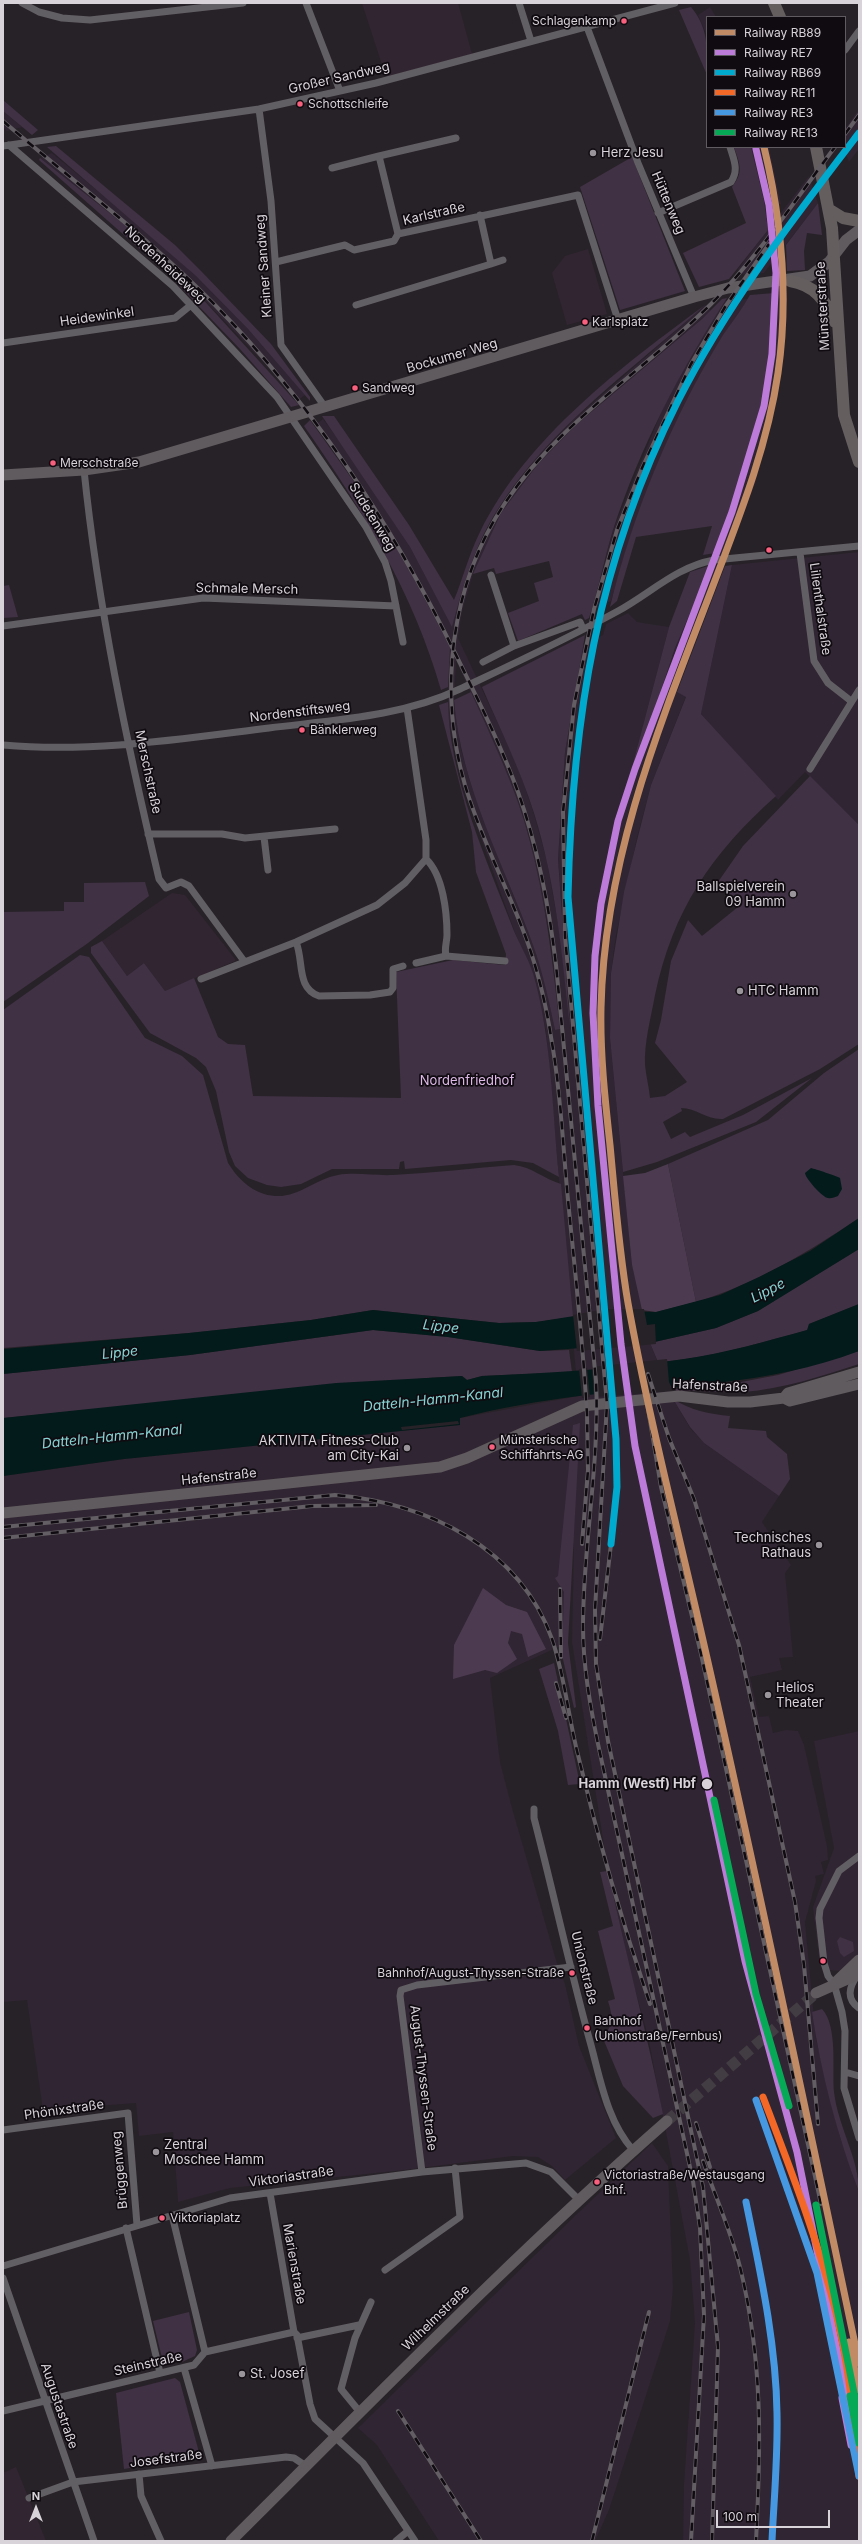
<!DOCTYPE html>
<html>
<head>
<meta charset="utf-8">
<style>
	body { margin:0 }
	#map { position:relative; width:862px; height:2544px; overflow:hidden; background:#272228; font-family:Inter,sans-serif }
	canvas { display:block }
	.frame { position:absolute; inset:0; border:4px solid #d8d2d9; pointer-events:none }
	.legend { position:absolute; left:706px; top:16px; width:140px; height:132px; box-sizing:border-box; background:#0f0b10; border:1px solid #5f5b60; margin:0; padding:5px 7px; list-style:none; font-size:12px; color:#d8d2d9 }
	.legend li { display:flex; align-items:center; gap:8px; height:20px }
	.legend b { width:20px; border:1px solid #5f5b60 }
	.north { position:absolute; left:16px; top:2488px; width:40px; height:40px; -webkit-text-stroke:3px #0f0b10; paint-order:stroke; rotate:0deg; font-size:11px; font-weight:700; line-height:16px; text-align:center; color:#d8d2d9 }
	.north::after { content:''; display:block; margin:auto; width:14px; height:18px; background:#d8d2d9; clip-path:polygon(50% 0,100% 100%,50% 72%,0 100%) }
	.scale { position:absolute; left:716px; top:2510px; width:114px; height:18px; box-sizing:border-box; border:2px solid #d8d2d9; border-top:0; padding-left:5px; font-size:12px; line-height:14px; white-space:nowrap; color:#d8d2d9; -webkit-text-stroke:3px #0f0b10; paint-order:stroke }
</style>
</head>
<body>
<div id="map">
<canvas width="862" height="2544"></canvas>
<div class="frame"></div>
<ul class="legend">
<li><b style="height:5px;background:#c18c65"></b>Railway RB89</li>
<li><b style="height:5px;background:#bd7bd9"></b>Railway RE7</li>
<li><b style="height:5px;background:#00a9ce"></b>Railway RB69</li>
<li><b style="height:5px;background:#f36827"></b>Railway RE11</li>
<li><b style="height:5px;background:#4699e1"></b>Railway RE3</li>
<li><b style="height:5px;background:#06aa56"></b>Railway RE13</li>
</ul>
<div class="north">N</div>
<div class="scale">100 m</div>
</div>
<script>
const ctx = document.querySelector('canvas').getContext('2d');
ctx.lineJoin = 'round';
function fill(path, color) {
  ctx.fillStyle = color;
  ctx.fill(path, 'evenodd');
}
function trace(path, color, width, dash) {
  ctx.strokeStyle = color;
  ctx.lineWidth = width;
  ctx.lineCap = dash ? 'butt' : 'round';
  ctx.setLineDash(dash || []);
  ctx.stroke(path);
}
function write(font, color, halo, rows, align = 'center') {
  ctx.font = font + ' Inter,sans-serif';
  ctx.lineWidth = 3.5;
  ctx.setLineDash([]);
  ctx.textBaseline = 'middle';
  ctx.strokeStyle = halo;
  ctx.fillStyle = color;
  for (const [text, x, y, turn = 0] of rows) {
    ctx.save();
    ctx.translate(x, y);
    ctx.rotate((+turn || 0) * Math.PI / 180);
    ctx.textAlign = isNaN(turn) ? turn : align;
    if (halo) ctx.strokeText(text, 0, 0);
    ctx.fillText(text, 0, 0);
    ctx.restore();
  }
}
const built = new Path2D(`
	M710,7L716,17H707V36L698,15Z
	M859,109V149L849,162L843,147H845V129Z
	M3,111L22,127L7,131L3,127Z
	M751,147H769L781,204L773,205L774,218H766Z
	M52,153L140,226L196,276L248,329L305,395L297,401L270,369L189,284L135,233L40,158Z
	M809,176L818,203L764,273L744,275L738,269Z
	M774,293H787L783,355L775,406L756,481L677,691L686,696L651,785L637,838L616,935L611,973L610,1038L632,1265L652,1348L673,1399L690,1428L704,1443L779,1496L762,1522L791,1565L785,1573L793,1657L779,1658L782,1670L750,1677L759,1717L769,1716L773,1733L786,1730L798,1731L804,1745L827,1846L828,1860L821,1862L824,1874L815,1876L816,1881L805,1922L816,2039L840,2137L859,2193V2541H683L684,2484L695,2323L690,2260L648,2036L625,1954L608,1871L572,1642L574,1542L565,1614V1644L490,1678L500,1762L512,1808L556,1960L565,1984L579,2046L616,2138L565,2180L552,2166L538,2157L513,2156L405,2170L230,2188L178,2202L173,2132L139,2136L136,2103L43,2110L27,2000L3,2002V1476L124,1459L459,1425L460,1418L578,1396L546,1031L532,971L515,933L462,785L448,717V683L401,554L365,497L315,425L323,419L350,455L410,547L452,626L466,574L497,510L534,460L573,420L705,305L711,311L577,424L473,574L462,611L458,638L517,764L534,814L547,861L560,935L569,1010L558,859L565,752L582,646L603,635L606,624L628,613L637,622L669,627L632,767L635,769L675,648L710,567L744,474L764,403L771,353ZM456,660L495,746L529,837L550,936L560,1029L555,1030L544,977L533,944L484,822L469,778L461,749L454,702Z
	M748,299L723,336L681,415L654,475L631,535L611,601L592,610L613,530L663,408L694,349L725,301Z
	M859,552V825L805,772L778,800L701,714L732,565Z
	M859,1731V1957L841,1971L828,1970L819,1957L813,1907L834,1848L814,1741Z
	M652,2143L668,2166L673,2288L670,2321L609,2510L595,2541H439L377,2445L358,2428L577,2214Z`);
const education = new Path2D(`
	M362,3H458L472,54L386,77Z
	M588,249L607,314L567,325L552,273L565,256Z
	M172,893L185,895L235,959V961L165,991L144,963L127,976L102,941Z
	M16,2467L46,2541H3V2473Z`);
const green = new Path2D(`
	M691,7C709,29 707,47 707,75L679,10Z
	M3,100L38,130L32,135L3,111Z
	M56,146L175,245L202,272L271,344L310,397V401L248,329L196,276L47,147Z
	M734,147H751L764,201L768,230L729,279L699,287L683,253L746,223L732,187C744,172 740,165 734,147Z
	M632,157L685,291L620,310L580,187Z
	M40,158L135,233L189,284L299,405L291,407L240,349L167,273L39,160Z
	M818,203L822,235L807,233L804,251L805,270L787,271L786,245Z
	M774,293C772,330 771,367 764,403C753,454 733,504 715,553L703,555L712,526L636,537L617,601L610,607C632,515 673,416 723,335C732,322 742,309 750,295Z
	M727,298C680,371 640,447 613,530C604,559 599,589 589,618L585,620L582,614L518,641L508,613L539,601L534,583L553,577L549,561L496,574L494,568L473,574L501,513L538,464L577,424L702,319L722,299Z
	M705,305C633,369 550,427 498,509C475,544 463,587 452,627L410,547L322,416H334L409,525L454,600C463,578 469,554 480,532C526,438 622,366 705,305Z
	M310,420L365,497L401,554L440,628L450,647L448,687L441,690C413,592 362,509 304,426Z
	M711,565L675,648L635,769L632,767L669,627L690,572Z
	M732,565L701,714L776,796C711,854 673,910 655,995C651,1017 644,1043 645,1065C646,1076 649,1087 650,1098L665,1096L687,1082L655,1043L661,1020L671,961L688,920L702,936L738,907L718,882L743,846L810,776L859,825V1044L820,1069L723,1119C706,1120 697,1108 681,1108L682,1111L663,1122L671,1139L685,1132L690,1137L743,1115L812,1078L756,1122L657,1162L623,1172L610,1038L611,973L624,892L651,785L686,697L677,692L725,566Z
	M9,585L18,617L3,618V586Z
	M585,635L565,752L558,859L570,1028C562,956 556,883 534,813C520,769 500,729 482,687Z
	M471,692C492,739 516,788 529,838C546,901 553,965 560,1029L555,1030C549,1001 543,973 533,945C504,864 461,788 454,700Z
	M448,702C449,778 487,861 514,931C520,945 528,958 533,973C552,1039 552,1109 559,1177L533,1163L511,1160L405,1169L404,1161L400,1162L399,1169H332L301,1184L281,1187L267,1185L248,1178L235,1166L229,1152L216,1091L206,1067L196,1058L150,1033L91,953V947L102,941L127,976L144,963L165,991L194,978L218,1037L228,1044L245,1045L253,1096L401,1098L396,972L453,960L505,965L506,954L476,872L472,832L439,705Z
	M145,882L149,896L88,943L3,1002V912L64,911V902H84V883Z
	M80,955L89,957L145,1038L182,1056L203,1075L228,1163C236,1176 248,1189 264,1194C295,1203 311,1180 338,1175C356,1172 376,1176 393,1175C433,1173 474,1168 514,1165C532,1167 544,1179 561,1184L573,1317L536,1322L499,1323L373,1310L311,1320L189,1333L3,1348V1010Z
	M859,1049V1218C808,1252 756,1284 696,1302L668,1164L768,1120L824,1073Z
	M859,1249V1304L809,1324L808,1330C759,1343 708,1359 658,1362L650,1343L716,1328L758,1311Z
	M373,1330L448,1337L540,1351L569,1350L572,1372L482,1376L467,1380L462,1376L428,1378L3,1418V1374L190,1355Z
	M859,1351V1364C822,1376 783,1389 743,1392C721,1393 698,1390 676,1391L675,1389L741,1382L778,1375Z
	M673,1399C690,1410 709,1414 730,1416L728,1428L766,1431L767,1437L787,1454L790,1479L779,1496L704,1443L690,1427Z
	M580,1423L568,1643L576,1707L574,1708L562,1655L564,1592L555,1578L558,1576L573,1425Z
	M554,1663L580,1784L568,1785L558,1731L539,1669Z
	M608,1871C625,1952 647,2032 663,2114L653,2118L623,2086L602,2036C615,2027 612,2014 608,2001L615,1999L598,1931L613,1926L600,1872Z
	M840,1937L853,1942L854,1951L844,1957L840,1953L837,1941Z
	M822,2009C838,2026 832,2070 834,2092C838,2127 859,2158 859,2192C837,2135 821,2073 812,2012Z
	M189,2312L197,2350L195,2356L182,2362H163L153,2321Z
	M175,2378L180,2382L200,2456L124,2469L116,2393Z`);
const forest = new Path2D(`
	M668,1164L696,1302L656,1312L642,1310L632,1265L623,1176L645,1173Z
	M483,1588L506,1605L527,1612L546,1649L528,1657L522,1634L511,1631L508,1643L517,1659L497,1673L485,1670L453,1679L454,1645Z`);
const water = new Path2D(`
	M811,1168C815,1169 837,1176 840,1178L842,1189L838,1196C835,1197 831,1199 828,1198C823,1198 805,1178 805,1173Z
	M859,1218V1249L758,1311L716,1328L650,1343L540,1351L448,1337L373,1330L190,1355L3,1374V1349L189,1333L311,1320L373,1310L499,1323L536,1322L606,1311L656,1312L720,1295L759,1277L810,1251Z
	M859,1304V1351C767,1386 675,1385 579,1396C539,1401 499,1408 460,1418V1425L124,1459L3,1476V1418L336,1383L462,1376L467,1380L482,1376C549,1373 617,1369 684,1359C726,1353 767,1341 807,1330L809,1324Z`);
const pier = new Path2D(`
	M606,1309H644L647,1325L655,1324L656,1344L577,1351L573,1315Z
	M667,1359L669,1382L673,1390L676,1391L594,1397L592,1367Z
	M587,1368L590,1397L582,1398L579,1369Z
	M458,1421L459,1424L402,1430L401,1427Z`);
const secondaryTunnel = new Path2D(`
	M667,2121L816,1993`);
const minor = new Path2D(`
	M22,3L39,12L62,18L90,20L243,3
	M306,3L340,91
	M519,3L531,41
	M587,27L638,163L694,297
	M845,50L859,31
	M259,109L271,201L281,345L325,407
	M9,145L173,286L277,397L366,527L385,562L391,581L403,642
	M3,146L259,109L376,83L675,3
	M332,168L379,156
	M658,213L731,182C739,170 734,160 730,147
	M398,234L379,156L456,138
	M276,262L345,245L354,250L394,241L398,234L578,195L618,320
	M491,264L503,260
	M356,305L491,264L480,215
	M3,343L175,318L191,305
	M84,470C98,607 127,744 159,879L166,888L181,882L189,886L244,961
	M800,553L814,661L828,683L851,701
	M491,575L514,646
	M3,626L203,598L396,606
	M483,662L514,646L580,622L583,629
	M3,745C93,753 180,739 269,728C333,720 401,717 460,689C513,664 567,639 618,611C651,593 676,567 714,560L859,546
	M810,769L859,690
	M148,834H222L245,838L335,829
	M264,837L268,870
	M426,859C443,875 447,912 447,935C447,942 444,948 446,956
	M296,942C304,961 296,988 319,996L370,995L390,992L393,988V969L403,966
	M416,963L446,956L505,961
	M201,979L296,942L377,905L405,883L426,859V840L407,708
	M534,1809V1818C553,1891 569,1965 589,2038C600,2076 606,2120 633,2150
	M859,1856L839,1871L820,1909L819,1918L824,1963L828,1976L834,1984L842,2012L845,2031L844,2088L859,2138
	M857,1976C849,1987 846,1999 859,2008
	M845,2072L859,2076
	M3,2130L128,2113L137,2225
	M422,2172L400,1996L401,1990L417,1985L571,1967
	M270,2193L294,2332L297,2335L310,2404L315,2419L363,2463L415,2541
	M172,2215L205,2352
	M126,2228L160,2373
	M3,2266L230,2198L422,2172L526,2163L551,2172L578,2199
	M385,2270L460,2217L455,2168
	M3,2278L94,2541
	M297,2338L359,2325
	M184,2368L212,2466
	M3,2411L194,2365L205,2352L294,2332
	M359,2411L341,2389L355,2338L371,2302
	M139,2474L141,2496L161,2541
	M29,2498L73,2482L286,2457L294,2458L306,2466
	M396,2541L408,2531`);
const secondary = new Path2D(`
	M3,475L84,470L139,462L694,297L728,288L810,276L829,262L846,240L859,230
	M784,1398L788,1393L859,1372
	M3,1513L440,1467L467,1458L582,1406L679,1396L728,1402H750L784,1398L790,1401L859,1384
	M836,1982L859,1960
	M816,1993L859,1974
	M231,2541C374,2399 515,2254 667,2121`);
const primary = new Path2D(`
	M774,3L780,17
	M816,147L832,228L844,415L859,462
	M830,210L843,218L859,221
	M790,281C815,285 825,300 835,322`);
const rail = new Path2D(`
	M3,121C74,182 149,238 215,305C315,408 393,526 456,655C478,700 501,745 518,792C538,848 549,906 556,965L596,1381C600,1463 583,1544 583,1626C583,1666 590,1705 598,1744L693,2181L700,2228L704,2315L691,2541
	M845,134L859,115
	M641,1367L661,1487L701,1654L821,2204
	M648,1374L669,1438L694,1499L739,1645L795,1902L804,1965L818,2124
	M3,1527L335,1495C427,1503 519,1547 552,1639C565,1677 568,1716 578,1755C598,1839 622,1922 650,2004
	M3,1538L312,1506L376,1505
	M582,1544L588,1470L587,1414C583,1343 575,1271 568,1200C563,1148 561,1094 552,1043C546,1003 536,962 521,925C503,879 479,833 465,785C438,692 450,585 505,503C559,422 643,372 711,304C758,257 795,200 835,147
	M560,1589L561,1657
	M600,1639L611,1544
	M556,1683L566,1718
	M696,2123L710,2167
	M703,2161C715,2196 731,2231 740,2267C763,2361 761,2445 756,2541
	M398,2411L481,2541
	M592,2541L649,2312
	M712,2541L718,2347L703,2187L608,1741L596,1664L595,1610L607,1404L565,936L563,812L574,705L594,609L617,530L642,468L691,364L725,307L769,244`);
const rail1 = new Path2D(`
	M764,147C782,222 789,297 778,373C767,449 738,520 711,591C659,726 604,861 601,1008C600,1054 605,1099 610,1145C615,1198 619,1251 628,1303C649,1419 679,1534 705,1649C759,1886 809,2125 859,2363
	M849,2342L859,2390`);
const rail2 = new Path2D(`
	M756,149L769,205L776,273L772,354L764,406L732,512L635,769L618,821L601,904L595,956L593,1013L598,1106L621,1344L635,1446L745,1961L797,2152L851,2419
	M842,2398L851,2445`);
const rail3 = new Path2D(`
	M611,1544L617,1487L616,1439L568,897C572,719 597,561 678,401C727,304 793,219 859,133`);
const rail4 = new Path2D(`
	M763,2097C790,2168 818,2239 836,2313C849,2367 855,2421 859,2476`);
const rail5 = new Path2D(`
	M756,2100L817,2273L859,2476
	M746,2202C760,2271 776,2342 777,2413C778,2456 774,2498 772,2541`);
const rail6 = new Path2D(`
	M714,1800L756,1994L789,2106
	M816,2205L859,2417
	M850,2396L859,2443`);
const markers = [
	[624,21,3.5,"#f8607d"],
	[300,104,3.5,"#f8607d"],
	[593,153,4,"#9a949b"],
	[585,322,3.5,"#f8607d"],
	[355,388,3.5,"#f8607d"],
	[53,463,3.5,"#f8607d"],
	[769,550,3.5,"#f8607d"],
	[302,730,3.5,"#f8607d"],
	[793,894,4,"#9a949b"],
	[740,991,4,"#9a949b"],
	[492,1447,3.5,"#f8607d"],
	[407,1448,4,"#9a949b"],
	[819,1545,4,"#9a949b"],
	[768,1695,4,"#9a949b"],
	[707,1784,6,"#d8d2d9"],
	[823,1961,3.5,"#f8607d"],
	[572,1973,3.5,"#f8607d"],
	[587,2028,3.5,"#f8607d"],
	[156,2152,4,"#9a949b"],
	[597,2182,3.5,"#f8607d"],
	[162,2218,3.5,"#f8607d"],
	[242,2374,4,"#9a949b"]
];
const busNames = [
	["Schlagenkamp",616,21,"right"],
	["Schottschleife",308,104],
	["Karlsplatz",592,322],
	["Sandweg",362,388],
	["Merschstraße",60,463],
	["Bänklerweg",310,730],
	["Münsterische",500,1440],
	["Schiffahrts-AG",500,1455],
	["Bahnhof/August-Thyssen-Straße",564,1973,"right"],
	["Bahnhof",594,2021],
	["(Unionstraße/Fernbus)",594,2036],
	["Victoriastraße/Westausgang",604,2175],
	["Bhf.",604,2190],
	["Viktoriaplatz",170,2218]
];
const streetNames = [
	["Großer Sandweg",339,78,-13],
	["Hüttenweg",668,203,67],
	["Karlstraße",434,214,-13],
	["Nordenheideweg",165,265,43],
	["Kleiner Sandweg",264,266,-94],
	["Münsterstraße",823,306,-93],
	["Heidewinkel",97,317,-8],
	["Bockumer Weg",452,356,-16],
	["Sudetenweg",372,517,59],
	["Schmale Mersch",247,589,1],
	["Lilienthalstraße",820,609,82],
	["Nordenstiftsweg",300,712,-7],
	["Merschstraße",148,772,78],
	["Hafenstraße",710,1386,3],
	["Hafenstraße",219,1477,-6],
	["Unionstraße",584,1968,76],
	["August-Thyssen-Straße",423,2078,83],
	["Phönixstraße",64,2110,-8],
	["Brüggenweg",120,2170,-95],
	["Viktoriastraße",291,2177,-8],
	["Marienstraße",294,2264,80],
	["Wilhelmstraße",436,2318,-44],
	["Steinstraße",148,2364,-13],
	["Augustastraße",59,2406,71],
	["Josefstraße",166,2459,-7]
];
const poiNames = [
	["Herz Jesu",601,153],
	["Ballspielverein",785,887,"right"],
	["09 Hamm",785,902,"right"],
	["HTC Hamm",748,991],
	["AKTIVITA Fitness-Club",399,1441,"right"],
	["am City-Kai",399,1456,"right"],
	["Technisches",811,1538,"right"],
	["Rathaus",811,1553,"right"],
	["Helios",776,1688],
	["Theater",776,1703],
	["Zentral",164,2145],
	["Moschee Hamm",164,2160],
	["St. Josef",250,2374]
];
const parkNames = [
	["Nordenfriedhof",467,1081]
];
const stopNames = [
	["Hamm (Westf) Hbf",696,1784]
];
const waterNames = [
	["Lippe",768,1291,-27],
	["Lippe",441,1327,7],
	["Lippe",120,1353,-6],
	["Datteln-Hamm-Kanal",433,1400,-6],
	["Datteln-Hamm-Kanal",112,1437,-6]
];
fill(built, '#302532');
fill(education, '#312531');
fill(green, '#403144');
fill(forest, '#4c3b50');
fill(water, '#041b1b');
fill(pier, '#272228');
trace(secondaryTunnel, '#423c43', 11, [11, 5.5]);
trace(minor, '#625f64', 7);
trace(secondary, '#605b5e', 11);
trace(primary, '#645e5e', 12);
trace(rail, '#625e63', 4);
trace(rail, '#0f0b10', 2.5, [8]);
trace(rail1, '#c18c65', 7);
trace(rail2, '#bd7bd9', 7);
trace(rail3, '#00a9ce', 7);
trace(rail4, '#f36827', 7);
trace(rail5, '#4699e1', 7);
trace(rail6, '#06aa56', 7);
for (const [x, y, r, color] of markers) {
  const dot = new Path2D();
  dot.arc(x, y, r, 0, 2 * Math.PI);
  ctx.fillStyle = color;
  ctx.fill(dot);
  trace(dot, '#0f0b10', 1.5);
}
write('12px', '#d8d2d9', '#0f0b10', busNames, 'left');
write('13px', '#d8d2d9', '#0f0b10', streetNames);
write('13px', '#d8d2d9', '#0f0b10', poiNames, 'left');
write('13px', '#deb9e7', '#0f0b10', parkNames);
write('bold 13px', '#d8d2d9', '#0f0b10', stopNames, 'right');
write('italic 14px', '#87d2d2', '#0f0b10', waterNames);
</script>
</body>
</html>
